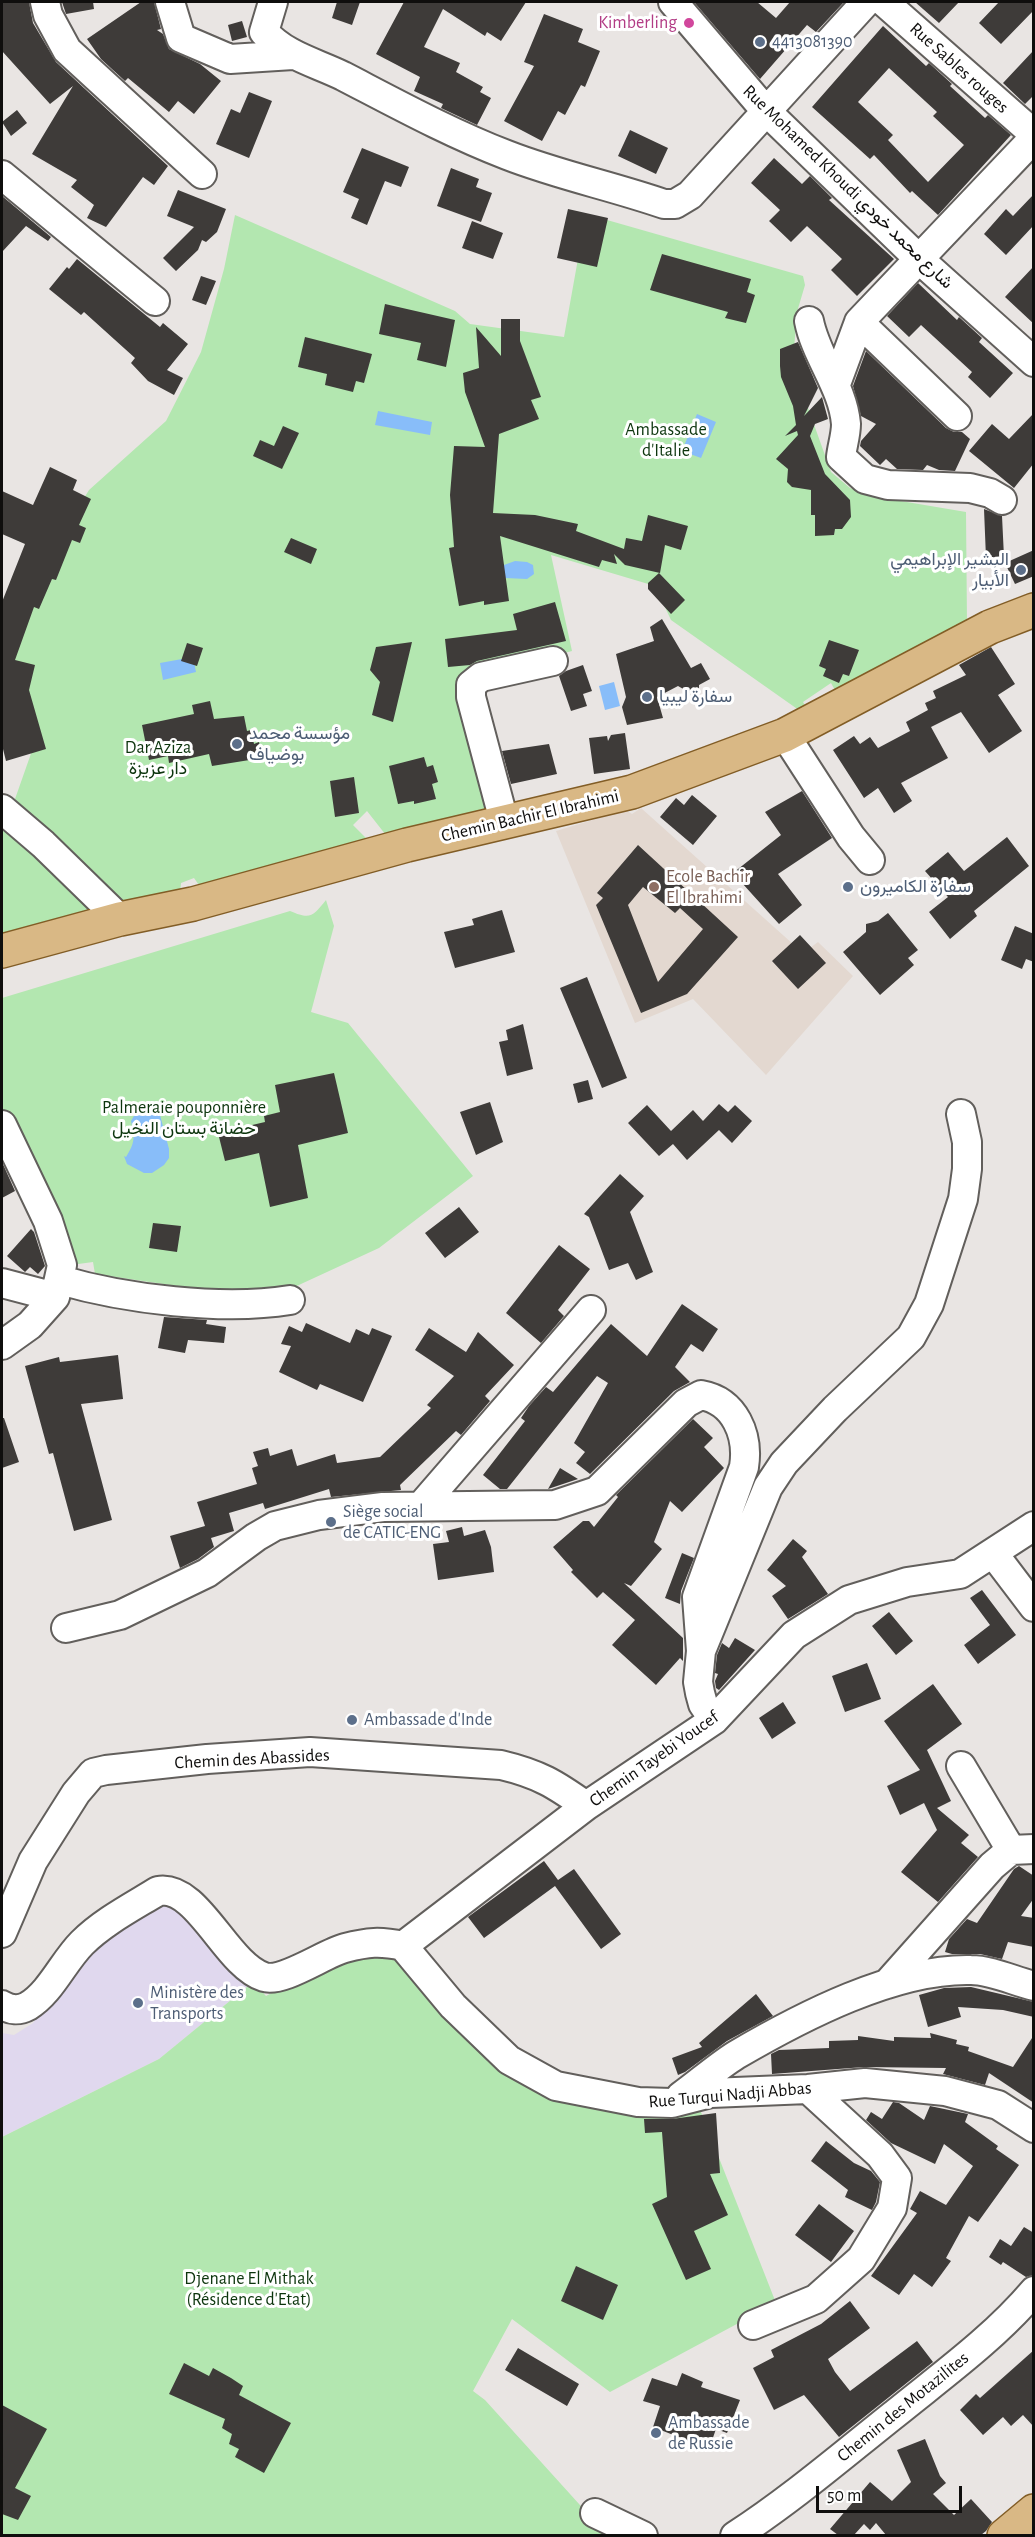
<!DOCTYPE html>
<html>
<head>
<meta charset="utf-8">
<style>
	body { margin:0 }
	#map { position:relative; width:1035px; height:2537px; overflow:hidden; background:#e9e5e3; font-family:"Alegreya Sans",sans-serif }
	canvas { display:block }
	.frame { position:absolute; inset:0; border:3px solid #0f0e0d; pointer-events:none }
	.scale { position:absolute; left:816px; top:2486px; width:146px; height:27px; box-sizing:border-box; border:3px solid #0f0e0d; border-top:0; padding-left:8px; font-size:18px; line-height:21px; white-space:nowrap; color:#0f0e0d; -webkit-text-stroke:4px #fff; paint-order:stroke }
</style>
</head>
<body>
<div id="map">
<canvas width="1035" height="2537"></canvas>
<div class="frame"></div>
<div class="scale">50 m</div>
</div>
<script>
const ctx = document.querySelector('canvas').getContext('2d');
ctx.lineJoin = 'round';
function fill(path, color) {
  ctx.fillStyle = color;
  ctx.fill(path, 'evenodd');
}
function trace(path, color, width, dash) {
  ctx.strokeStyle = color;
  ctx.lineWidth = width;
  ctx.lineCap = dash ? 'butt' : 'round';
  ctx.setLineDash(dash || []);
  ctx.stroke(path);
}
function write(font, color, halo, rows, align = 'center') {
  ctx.font = font + ' "Alegreya Sans",Vazirmatn,sans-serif';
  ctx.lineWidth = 6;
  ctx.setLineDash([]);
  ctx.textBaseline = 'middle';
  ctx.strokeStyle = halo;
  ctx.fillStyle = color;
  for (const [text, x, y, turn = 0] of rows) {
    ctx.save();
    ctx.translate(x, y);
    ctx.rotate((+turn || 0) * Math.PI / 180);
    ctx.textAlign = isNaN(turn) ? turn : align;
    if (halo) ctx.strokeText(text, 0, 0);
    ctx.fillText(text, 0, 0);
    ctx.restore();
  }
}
const commercial = new Path2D(`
	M177,1903L253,1982L159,2059L2,2137V2033L14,2035L33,2023L81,1959L100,1945L141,1918L163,1906Z`);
const built = new Path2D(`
	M641,808L803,953L818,942L853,976L766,1075L693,999L635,1023L556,831L626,810L632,814Z`);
const green = new Path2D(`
	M586,214L803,276L805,285L797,312L794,349L807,405L831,472L850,488L883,498L966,512L967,624L836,692L831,683L803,702L808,711L803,713L671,620L655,586L551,555L572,651L460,680L494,816L389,839L367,811L353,825L367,839L201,888L194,878L181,883L180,894L126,911L15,799L34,745L8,663L67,526L89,490L166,421L201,352L224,269L235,215L455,311L470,324L564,337Z
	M2,826L93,900L87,919L2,943Z
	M326,900L334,926L311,1012L348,1023L473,1176L379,1248L275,1296L225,1293L95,1274L93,1262L71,1265L2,1123V998L290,911C311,920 313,916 326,900Z
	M361,1954H397L517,2073L699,2107L776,2303L610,2392L512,2319L473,2391L485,2400L589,2515L626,2535L2,2536V2137L159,2059L253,1982L266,1996L325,1965Z`);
const water = new Path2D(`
	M378,411L432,422L430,435L375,425Z
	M697,414L716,422L701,458L682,451Z
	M515,561L527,562L533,565L534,574L527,579L505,578L501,569L504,565Z
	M193,657L196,672L163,680L160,663Z
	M614,682L620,706L605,710L599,686Z
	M148,1111H156L160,1115L169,1149V1158L164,1165L152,1173H144L127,1164L124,1156L126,1157C135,1143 135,1137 131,1121L134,1116Z`);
const building = new Path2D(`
	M2,2H29L33,23L56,62L168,166L154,185L143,177L106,227L87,218L94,205L71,187L77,180L32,154L73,86L50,104L2,51Z
	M62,2H93L94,9L66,14Z
	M141,2H154L161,29L157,30L163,34L169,49L200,64L221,81L194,114L178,101L169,112L128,78L125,81L101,59L87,39Z
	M337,2H360L352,25L332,18Z
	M404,2H526L501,41L487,32L485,36L443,9L424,47L460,63L456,72L483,87L480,92L491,98L477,125L441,108L443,104L414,91L420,77L376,54Z
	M694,2H757L776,18L790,2H844L816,32L807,25L760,79Z
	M915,2H959L939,23Z
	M999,2H1034V10L1001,44L979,23Z
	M544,14L583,29L578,42L600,51L585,87L581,85L565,115L558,111L542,141L504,121L534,66L524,62Z
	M242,21L247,37L232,41L228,25Z
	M883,26L926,66L929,63L952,84L950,86L985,118L988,115L1011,135L938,215L912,191L910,193L874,155L870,159L812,107ZM889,68L937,112L933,116L964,145L928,182L888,140L893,135L858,102Z
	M1034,50V95L1025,104L1003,83Z
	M249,92L272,101L249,158L216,144L231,109L240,113Z
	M17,110L27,123L11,136L2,122Z
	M630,130L668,148L656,174L618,156Z
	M362,148L409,167L401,187L385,181L367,225L351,218L359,199L343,192Z
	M774,158L802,184L810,176L832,198L829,200L894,259L857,296L831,270L842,259L807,226L791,242L769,221L780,210L751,183Z
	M451,168L479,179L476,187L492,193L481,222L437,206Z
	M178,190L226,209L217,232L206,242L202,240L198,250L176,271L163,258L194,227L167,216Z
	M1034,194V225L1006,255L984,234L1006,209L1013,216Z
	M2,196L51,237L48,241L26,226L2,252Z
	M568,209L608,218L597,267L557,258Z
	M472,221L503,233L493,259L462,248Z
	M662,254L751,279L747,292L755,295L746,323L725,318L728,312L650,290Z
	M77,259L160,327L163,323L188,344L167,370L183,378L174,395L148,381L131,363L135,358L84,312L81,315L49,289L67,267L69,269Z
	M1034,266V324L1005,297Z
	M201,276L216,281L206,305L192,300Z
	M918,283L957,320L959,317L982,338L979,342L1013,373L990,398L968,377L972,372L921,325L909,337L887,316Z
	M385,304L455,320L446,367L417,360L421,343L379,334Z
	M501,319H520V341L541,397L531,400L539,419L499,434L493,513L535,515L578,524L576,531L624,549L626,538L642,541L648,515L688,526L681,550L665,545L660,573L625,565L614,554L617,564L602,560L599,567L500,536L509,601L484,605V601L459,606L449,548L454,547L450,495L454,446L485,447L465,392L463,373L479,368L476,327L501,356Z
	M305,337L372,354L364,383L356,381L353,392L325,385L327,374L298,367Z
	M798,342L818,388L804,416L822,397L828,419L815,424L810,436L825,474L850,500L851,517L842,529H835L834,535L815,536V515H811V490L792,487L787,482L788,469L776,459L798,435L797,431L785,436L796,425L793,406L781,377L780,366V349Z
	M866,351L946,428L954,432H962L970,439L955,471L939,470L927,465L923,470L897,469L886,459L880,465L860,446L861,441L876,424L861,416L853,386Z
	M1034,413V463L1014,488L969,451L992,424L1009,439Z
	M283,426L299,433L282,469L253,456L260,440L274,446Z
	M50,467L77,480L73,490L91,499L79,525L86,528L80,543L72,540L56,580L52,579L39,609L34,607L15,660L35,665L29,690L46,749L6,761L2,745V602L25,544L2,534V491L33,505Z
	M984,509L1002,516L1004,557L986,558Z
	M291,538L317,549L311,564L284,552Z
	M1034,550V576L1015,584L1005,563Z
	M659,573L685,600L671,614L648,589V583Z
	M555,602L566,641L477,661L470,665L448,667L445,639L517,630L513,614Z
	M662,619L691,668L701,663L710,679L699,685V698L678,686L657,697L663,718L627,725L622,707L626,697L616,654L654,641L650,627Z
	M829,640L859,650L849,676L843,674L839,683L823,676L826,669L819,666Z
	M412,642L393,722L372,715L380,682L370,670L376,647Z
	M187,643L203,648L197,666L181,661Z
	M991,647L1015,684L998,695L1022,731L989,753L961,712L931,727L948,758L901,783L912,801L894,813L878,788L864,798L833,750L854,736L860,744L870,737L878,748L910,731L906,722L928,710L925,703L936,698L933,691L966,675L959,665Z
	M583,665L592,691L583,694L587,706L571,711L559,676L566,671Z
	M210,701L214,719L244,716L247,731L251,730L254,744L259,742L262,758L212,766L209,754L169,763L168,756L149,760L142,725L194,714L192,705Z
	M625,733L630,769L594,774L589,738L607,736L608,741L611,735Z
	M549,744L557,774L511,784L502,751Z
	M424,757L427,767L433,765L438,782L432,784L436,799L414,804V801L398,804L389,766Z
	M354,777L359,813L335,817L330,781Z
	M802,791L832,838L778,874L802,905L779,924L733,873L781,835L765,812Z
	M692,795L717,816L693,845L660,817L676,798L684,805Z
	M1007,837L1029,866L974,911L977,916L950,939L929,912L948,897L925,871L948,852L964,871Z
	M638,845L738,937L687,994L641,1013L596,905L603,898L597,893ZM643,887L675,913L680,908L703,929L658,982L628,905Z
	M502,910L515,952L455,968L444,932L474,925L472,919Z
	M888,913L918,950L908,958L914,965L880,995L843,952L866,932V924L878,921Z
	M1015,926L1034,934V962L1026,959L1022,969L1001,960Z
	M800,935L826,963L798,989L772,961Z
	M587,977L627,1078L602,1088L560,988Z
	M523,1024L533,1069L507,1076L499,1042L508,1040L506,1030Z
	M334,1073L348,1133L298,1145L308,1198L270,1207L259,1153L225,1161L218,1133L265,1122L264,1116L280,1112L275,1085Z
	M588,1080L593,1099L578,1103L573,1084Z
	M490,1102L503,1142L476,1155L460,1112Z
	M719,1104L728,1112L735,1105L752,1121L732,1143L719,1130L687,1160L673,1144L659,1156L628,1123L647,1105L671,1131L693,1110L703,1121Z
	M2,1162L15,1191L2,1198Z
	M620,1174L644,1196L630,1212L653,1272L636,1280L628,1263L609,1270L589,1217L584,1214Z
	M459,1207L479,1232L445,1258L425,1233Z
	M153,1223L181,1226L177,1252L149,1248Z
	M31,1229L34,1232L45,1266L38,1274L30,1267L25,1272L7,1256Z
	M559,1245L590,1269L558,1310L564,1316L541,1343L506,1313Z
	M682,1304L718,1329L703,1352L691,1344L675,1367L690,1382L674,1391L590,1474L576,1463L585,1452L574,1443L608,1383L597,1376L507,1489H500L483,1475L525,1421L521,1418L529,1406L546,1387L553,1392L611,1324L647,1356Z
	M164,1317L207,1320L206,1324L226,1327L224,1343L188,1340L185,1353L158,1348Z
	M306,1323L350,1343L356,1329L369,1335L372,1328L392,1336L363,1402L320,1384L317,1390L279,1372L291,1346L281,1344L289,1326L302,1332Z
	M429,1328L466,1352L478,1332L514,1365L485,1396L490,1401L461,1435L456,1431L400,1485L401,1490L331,1497L329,1489L265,1509L263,1503L229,1513L234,1531L211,1538L214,1547L198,1559L180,1568L170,1536L205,1526L197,1502L257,1484L252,1468L258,1466L253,1452L268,1448L270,1456L292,1449L297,1466L335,1454L337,1463L380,1457L431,1408L427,1405L454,1376L415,1350Z
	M118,1355L123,1399L81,1404L112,1520L74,1531L53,1453L49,1454L25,1366L59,1357L60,1362Z
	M2,1418H4L19,1462L2,1468Z
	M693,1419L713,1438L704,1447L724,1468L682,1512L670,1501L654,1542L662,1549L631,1586L624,1583L683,1638V1661L680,1658L656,1685L612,1645L635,1620L603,1592L597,1598L571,1572L573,1570L553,1547L583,1521H589L594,1527L618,1497L616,1495Z
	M560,1468L578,1479L548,1489Z
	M462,1527L464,1536L485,1530L491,1547L494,1572L438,1580L433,1544L449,1542L446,1531Z
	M793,1539L807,1551L802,1557L828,1594L788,1619L772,1596L786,1586L767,1570Z
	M682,1553L694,1558L681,1591L680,1604L665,1598Z
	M982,1590L1016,1635L978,1664L964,1645L990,1625L970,1598Z
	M889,1612L913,1641L896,1655L872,1626Z
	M735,1638L755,1650L719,1690L716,1688L715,1681L718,1674L715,1673L717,1655L722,1643L729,1648Z
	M867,1663L881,1699L845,1712L832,1676Z
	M933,1684L962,1724L927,1750L951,1801L937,1808L969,1835L961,1843L978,1857L938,1902L901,1872L937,1830L924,1803L900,1815L887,1786L920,1770L884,1721Z
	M783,1702L796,1723L772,1739L759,1718Z
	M544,1861L558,1880L574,1869L621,1934L601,1949L555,1886L484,1938L468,1917Z
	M1019,1866L1034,1876V1898L1021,1916L1034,1918V1947L1008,1942L1002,1959L980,1954H952L945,1952L949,1939L967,1919L977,1923L1014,1869Z
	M971,1987L1034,2002V2017L1003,2010L958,2007L961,2017L928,2027L919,1995L944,1988Z
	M756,1994L773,2016L727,2041L685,2072L678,2075L672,2058L702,2047L699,2043Z
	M930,2033L957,2040L956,2044L969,2047L968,2051L1013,2067L1034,2035V2103L989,2073L985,2085L943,2074L946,2068L864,2067L772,2074L771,2054L779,2050L829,2048V2041L858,2040V2036L894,2041V2037L931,2038Z
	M893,2102L899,2103L924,2120L930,2106L968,2114L965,2122L998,2146L996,2149L1019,2165L978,2222L969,2216L946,2258L951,2261L932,2287L914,2274L899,2295L871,2276L917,2213L910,2209L920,2191L946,2205L973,2166L944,2144L935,2164L891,2143L866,2120L871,2112L882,2119Z
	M716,2113L720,2173L710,2174L728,2215L694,2231L711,2269L686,2280L652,2204L667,2197L662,2132L645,2133L644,2119H672Z
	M826,2141L854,2163L871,2171L880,2182L876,2202L872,2210L845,2197L848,2190L811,2161Z
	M819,2204L854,2231L831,2262L795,2235Z
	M1024,2227L1034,2233V2275L1026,2277L1003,2262L1001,2265L989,2257L1000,2239L1011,2246Z
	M576,2266L618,2285L603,2320L561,2301Z
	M850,2301L870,2328L828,2359L835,2372L850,2391L917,2341L933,2362L839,2437L804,2395L774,2410L753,2368L774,2357L771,2350L821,2324Z
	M518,2348L579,2384L567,2406L505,2370Z
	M1034,2350V2427L1023,2415L1011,2426L1003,2417L983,2435L960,2410L976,2394L980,2398Z
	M184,2363L209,2376L213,2368L231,2378L243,2386L239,2395L291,2423L264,2473L235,2457L239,2449L229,2444L232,2434L222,2428L225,2419L169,2394Z
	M682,2373L703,2382L701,2387L740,2400L727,2433L716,2429L709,2449L653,2427L660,2406L643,2401L652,2378L677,2386Z
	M2,2405L47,2429L15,2488L31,2496L18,2520L2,2514Z
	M925,2439L940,2476L946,2483L933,2494L954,2515L971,2499L992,2522L986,2531L981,2535H886L876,2523L870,2530L864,2524L854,2535H838L830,2529L870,2482L892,2501L911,2482L897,2450Z`);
const minor = new Path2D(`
	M45,2L48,15L67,50L202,174
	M170,2L181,38L230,59L293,55
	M273,2L264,32C286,56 314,62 343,76C397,104 450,133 507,155C558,175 612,186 664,204H675L690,195L866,2
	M673,2L765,110L920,260L1034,362
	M884,2L1034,134
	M2,175L155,301
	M809,321C816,357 843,387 846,424C846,435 842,447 841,457L865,479L888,485L970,488L990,493L1002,500
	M859,322L957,416
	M836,384L859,322L1034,138
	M785,735L851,837L870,860
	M2,809L43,844L120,919
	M504,821L471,697V685L481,677L553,661
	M2,1125L48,1221L62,1265L55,1297L30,1325L2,1345
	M60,1280C125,1299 223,1311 290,1300
	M2,1283L55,1297
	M422,1505L591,1310
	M993,1553L1034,1607
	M66,1628L120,1615L207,1573L256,1537L275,1526L319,1515L383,1507L555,1505L597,1491L686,1403L701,1395C735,1401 749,1435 744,1467L697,1597L701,1651
	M714,1720L703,1704L700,1693L698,1682L701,1651L768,1487L784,1463L835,1409L911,1337L929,1304L963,1199L967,1169V1142L961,1114
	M961,1766L1011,1850
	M2,1933L33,1861L76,1793L93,1773L106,1770L207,1759L310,1752L501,1765C539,1774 555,1784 586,1806
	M403,1946L586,1806L714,1720L794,1635L849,1600L907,1582L960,1574L1034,1526
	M403,1946L453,2006L509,2060L556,2086L638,2102L672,2103L711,2093L808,2089L865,2083L945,2091L998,2105L1034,2128
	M887,1984L992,1866L1011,1850L1034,1849
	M2,2005C10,2010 19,2011 28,2006C51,1992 63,1962 82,1943C103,1922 132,1907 158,1891C198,1884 226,1965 264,1977C283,1983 325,1953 345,1948C368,1942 380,1941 403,1946
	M681,2096C699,2083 717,2067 736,2055C801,2017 895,1968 971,1970C991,1970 1014,1981 1034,1986
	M753,2325L816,2299L861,2259L892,2208L897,2178L880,2155L808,2089
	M595,2513L643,2536
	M735,2536C792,2499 843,2455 896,2413C944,2374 994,2338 1034,2291`);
const major = new Path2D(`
	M2,951L120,919L193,904L407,845L632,792L785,735L990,627L1034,610
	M1004,2536L1034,2511`);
const markers = [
	[689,23,6,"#d1479c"],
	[760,42,6,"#5c6f8a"],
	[1021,570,6,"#5c6f8a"],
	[647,697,6,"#5c6f8a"],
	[237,744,6,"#5c6f8a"],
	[654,887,6,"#8d6e63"],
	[848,887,6,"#5c6f8a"],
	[331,1522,6,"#5c6f8a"],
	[352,1720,6,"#5c6f8a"],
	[138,2003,6,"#5c6f8a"],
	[656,2433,6,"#5c6f8a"]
];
const hotelNames = [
	["Kimberling",677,23]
];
const serviceNames = [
	["4413081390",772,42],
	["البشير الإبراهيمي",1009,560,"right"],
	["الأبيار",1009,581,"right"],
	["سفارة ليبيا",659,697],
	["مؤسسة محمد",249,734],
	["بوضياف",249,755],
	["سفارة الكاميرون",860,887],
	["Siège social",343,1512],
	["de CATIC-ENG",343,1533],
	["Ambassade d'Inde",364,1720],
	["Ministère des",150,1993],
	["Transports",150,2014],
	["Ambassade",668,2423],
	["de Russie",668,2444]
];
const streetNames = [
	["Rue Sables rouges",959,68,42],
	["Rue Mohamed Khoudi شارع محمد خودي",848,187,44],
	["Chemin Bachir El Ibrahimi",530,816,-13],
	["Chemin des Abassides",252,1759,-3],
	["Chemin Tayebi Youcef",654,1759,-35],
	["Rue Turqui Nadji Abbas",730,2095,-5],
	["Chemin des Motazilites",903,2407,-39]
];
const parkNames = [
	["Ambassade",666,430],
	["d'Italie",666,451],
	["Dar Aziza",158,748],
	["دار عزيزة",158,769],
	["Palmeraie pouponnière",184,1108],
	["حضانة بستان النخيل",184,1129],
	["Djenane El Mithak",249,2279],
	["(Résidence d'Etat)",249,2300]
];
const educationNames = [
	["Ecole Bachir",666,877],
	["El Ibrahimi",666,898]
];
fill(commercial, '#e0d8ee');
fill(built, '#e3d8d0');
fill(green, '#b3e7b0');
fill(water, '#88bdf9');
fill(building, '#3e3b39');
trace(minor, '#625f5c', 32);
trace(major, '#825d26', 36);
trace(minor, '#fff', 28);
trace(major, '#d9b885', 33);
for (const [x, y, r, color] of markers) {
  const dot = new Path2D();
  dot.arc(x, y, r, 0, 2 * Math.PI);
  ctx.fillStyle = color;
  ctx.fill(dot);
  trace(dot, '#fff', 2);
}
write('18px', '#b23c85', '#fff', hotelNames, 'right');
write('18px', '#4e5e75', '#fff', serviceNames, 'left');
write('18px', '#0f0e0d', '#fff', streetNames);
write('18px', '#0c350d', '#fff', parkNames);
write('18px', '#785e54', '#fff', educationNames, 'left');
</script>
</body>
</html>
